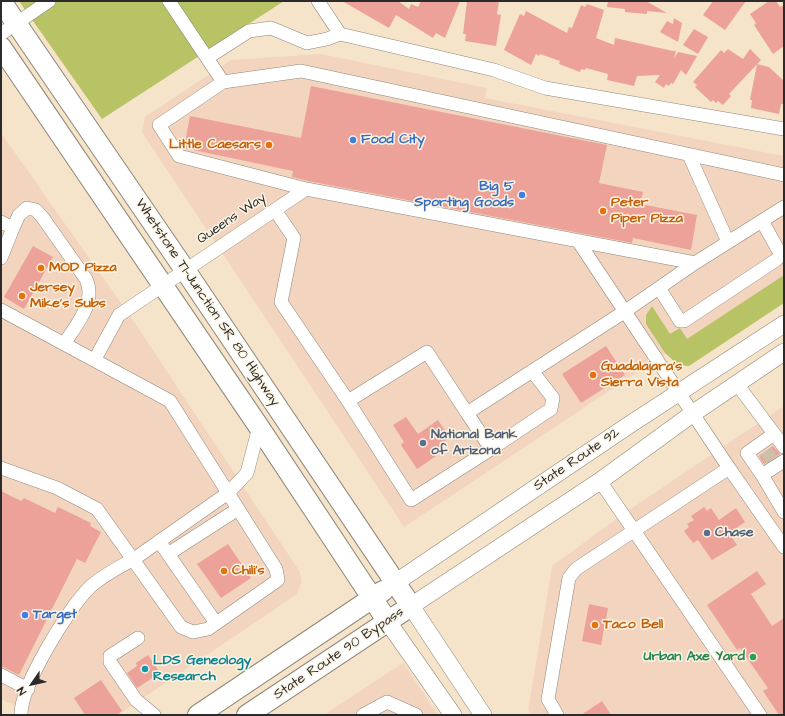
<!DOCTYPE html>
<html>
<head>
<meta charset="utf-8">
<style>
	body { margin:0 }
	#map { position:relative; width:785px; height:716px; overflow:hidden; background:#f5e4c9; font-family:"Architects Daughter",sans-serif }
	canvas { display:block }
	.frame { position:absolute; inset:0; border:2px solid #2b2b2b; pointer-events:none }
	.north { position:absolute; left:12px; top:664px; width:40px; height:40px; -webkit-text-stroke:3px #fcf5e5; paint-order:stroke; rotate:236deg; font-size:11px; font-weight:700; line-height:16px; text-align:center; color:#2b2b2b }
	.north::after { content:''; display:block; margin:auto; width:14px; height:18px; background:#2b2b2b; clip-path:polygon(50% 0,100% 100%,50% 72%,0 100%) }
</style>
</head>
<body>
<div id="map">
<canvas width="785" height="716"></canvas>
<div class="frame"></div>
<div class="north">N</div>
</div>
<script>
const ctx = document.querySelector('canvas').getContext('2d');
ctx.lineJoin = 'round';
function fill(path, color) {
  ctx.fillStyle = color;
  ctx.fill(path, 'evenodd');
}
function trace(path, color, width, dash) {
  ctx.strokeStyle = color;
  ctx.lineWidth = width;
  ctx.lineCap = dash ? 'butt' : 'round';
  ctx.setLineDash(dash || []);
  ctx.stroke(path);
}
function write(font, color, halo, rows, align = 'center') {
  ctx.font = font + ' "Architects Daughter",sans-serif';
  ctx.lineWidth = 3;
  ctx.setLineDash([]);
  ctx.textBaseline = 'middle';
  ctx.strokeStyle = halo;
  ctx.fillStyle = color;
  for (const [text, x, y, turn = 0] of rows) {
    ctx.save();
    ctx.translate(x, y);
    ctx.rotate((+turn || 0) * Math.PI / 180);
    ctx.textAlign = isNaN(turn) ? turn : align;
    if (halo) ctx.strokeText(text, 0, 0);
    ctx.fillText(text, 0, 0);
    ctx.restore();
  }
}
const built = new Path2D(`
	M321,54L487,88L485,98L784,156V275L404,527L142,132L145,117L231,60Z
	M1,133L126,310L300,572L302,582L296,595L118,715H31L30,713L1,699Z
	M784,406V715H531L528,710L552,566L623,514Z
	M403,663L438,715H324Z`);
const green = new Path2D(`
	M19,1H284L102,119Z
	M784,275V303L689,366L678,365L665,353L646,324V315L652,306L670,334L680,328L687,339Z`);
const building = new Path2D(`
	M342,1H398L409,9L411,4L418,7L421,1H460L445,38L436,33L433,38L396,15L389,28Z
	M467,1H499L497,14L501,15L496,46L465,41L466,34H463Z
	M608,1H646L667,13L647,11V14L625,12V9L607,7Z
	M713,1H746L725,30L703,15Z
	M769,1H776L780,7L784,5V46L773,54L754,25L756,23L750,14Z
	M587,4L604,10L596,38L614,45L615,38L673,51H676L674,58L678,52L697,56L686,75L681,70L673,84L671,83L669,86L666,84L664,88L655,82L660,75L637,76L634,86L607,80L608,74L586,68L585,70L581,69L580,72L559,64L560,61L540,54L539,56L536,54L531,65L504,50L520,14L524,16L526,11L567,33L569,27L572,28L581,5L585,7Z
	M674,18L682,23L678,42L660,32L667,21L673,24Z
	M694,29L708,37L698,54L683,45Z
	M728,49L743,59L750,49L761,60L729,94L731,96L723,105L718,101L716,103L713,100L711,102L695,87L697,85L693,82L721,50L724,53Z
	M757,64L769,67L784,81V104H781L779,114L751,108L752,100H750Z
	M311,86L607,145L599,183L643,192L640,204L697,215L691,250L633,238L632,243L308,181L292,177L293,171L184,148L190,116L301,138Z
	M33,246L53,257L24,309L4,297Z
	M606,346L625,375L581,403L562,374Z
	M406,417L418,434L438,420L450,438L441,443L445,450L417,469L401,445L404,442L393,425Z
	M773,446L780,454L764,464L759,456Z
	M1,491L21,501L24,498L55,513L58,507L91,523L90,526L101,532L85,563L77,559L19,675L1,666Z
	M704,507L707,511L711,508L719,520L736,508L745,522L729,533L737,545L712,560L698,540L693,543L684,531L689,527L687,524L694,520L691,516Z
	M228,544L251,578L221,598L197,564Z
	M757,571L766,584L751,594L772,626L784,618V715H779L763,691L768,688L740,648L737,650L707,605Z
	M589,604L608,608L601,645L582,641Z
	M148,655L160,673L137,688L127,673L137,666L136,663Z
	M101,680L122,711L117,715H85L74,698Z
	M602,701L611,715H581Z`);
const minorTunnel = new Path2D(`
	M766,451L773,461`);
const minor = new Path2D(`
	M169,1L223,82L159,125L179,156L306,189L695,263L784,207
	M318,1L340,34L494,70L545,88L784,129
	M1,34L49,1
	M207,58L249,31L271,28L307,43L327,39L340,34
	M223,82L301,71L784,175
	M689,155L728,242
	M275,210L294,238L281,302L348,401L411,500L491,449L467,413
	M1,222L13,228L1,258
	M13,228L19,215L27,208L36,210L43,218L86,279C97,302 76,325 64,344
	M659,288L680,321H684L776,260L781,255L762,221
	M1,310L170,401L276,569L278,580L208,629L193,632L181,627L97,509L57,488L1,468
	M95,359L119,315L306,189
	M737,384L784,447
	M348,401L427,352L467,413L624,312L695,263
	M774,434L747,453L762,475L784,461
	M491,449L551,409L553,398L532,371
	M729,468L784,547
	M762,475L784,512
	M600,481L760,715
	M159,541L216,623
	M168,554L238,509
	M138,638L110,656V662L136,700L154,715
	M1,675L28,689
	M21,715C20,687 69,607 90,587C102,576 119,567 134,559L228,493L247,473L259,427
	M363,715L387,702L416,715
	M557,715L548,699L569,578L576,569L729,468L578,241`);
const major = new Path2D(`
	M395,583L629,425L784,324
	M388,622L453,715
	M483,715L411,606L600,481L692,414L784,352`);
const highway = new Path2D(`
	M1,1L185,270L411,606L247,715
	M1,47L259,427L388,622
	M198,715L383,591`);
const markers = [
	[353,140,4,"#3f7fe0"],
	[269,145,4,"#e8710a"],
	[522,195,4,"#3f7fe0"],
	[603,211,4,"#e8710a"],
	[41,268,4,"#e8710a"],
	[22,296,4,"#e8710a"],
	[593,375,4,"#e8710a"],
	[423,443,4,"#5c6f8a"],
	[707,533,4,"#5c6f8a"],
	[224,571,4,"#e8710a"],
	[25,615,4,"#3f7fe0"],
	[595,625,4,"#e8710a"],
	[753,657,4,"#2e9e5b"],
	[145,669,4,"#0f9aa8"]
];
const shopNames = [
	["Food City",361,140],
	["Big 5",514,187,"right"],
	["Sporting Goods",514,203,"right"],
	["Target",33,615]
];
const foodNames = [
	["Little Caesars",261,145,"right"],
	["Peter",611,203],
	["Piper Pizza",611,219],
	["MOD Pizza",49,268],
	["Jersey",30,288],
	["Mike's Subs",30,304],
	["Guadalajara's",601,367],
	["Sierra Vista",601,383],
	["Chili's",232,571],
	["Taco Bell",603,625]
];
const streetNames = [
	["Queens Way",232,219,-34],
	["Whetstone TI-Junction SR 80 Highway",207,303,56],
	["State Route 92",577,460,-34],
	["State Route 90 Bypass",339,654,-34]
];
const serviceNames = [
	["National Bank",431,435],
	["of Arizona",431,451],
	["Chase",715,533]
];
const leisureNames = [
	["Urban Axe Yard",745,657]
];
const cultureNames = [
	["LDS Geneology",153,661],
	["Research",153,677]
];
fill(built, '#f3d4bf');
fill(green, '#b7c364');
fill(building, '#eca299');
trace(minorTunnel, '#cdbfa9', 13, [13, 6]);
trace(minor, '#90887a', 14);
trace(major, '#90887a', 18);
trace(highway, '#90887a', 22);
trace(minor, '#fff', 13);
trace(major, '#fff', 17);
trace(highway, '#fff', 20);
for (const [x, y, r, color] of markers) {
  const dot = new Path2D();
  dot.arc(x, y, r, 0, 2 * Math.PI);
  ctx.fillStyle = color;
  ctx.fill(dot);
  trace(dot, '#fcf5e5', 1.5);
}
write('bold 14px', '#366cbe', '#fcf5e5', shopNames, 'left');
write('bold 14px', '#c56008', '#fcf5e5', foodNames, 'left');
write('14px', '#2b2b2b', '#fcf5e5', streetNames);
write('bold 14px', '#4e5e75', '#fcf5e5', serviceNames, 'left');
write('bold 14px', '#27864d', '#fcf5e5', leisureNames, 'right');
write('bold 14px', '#0d838f', '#fcf5e5', cultureNames, 'left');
</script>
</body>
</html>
